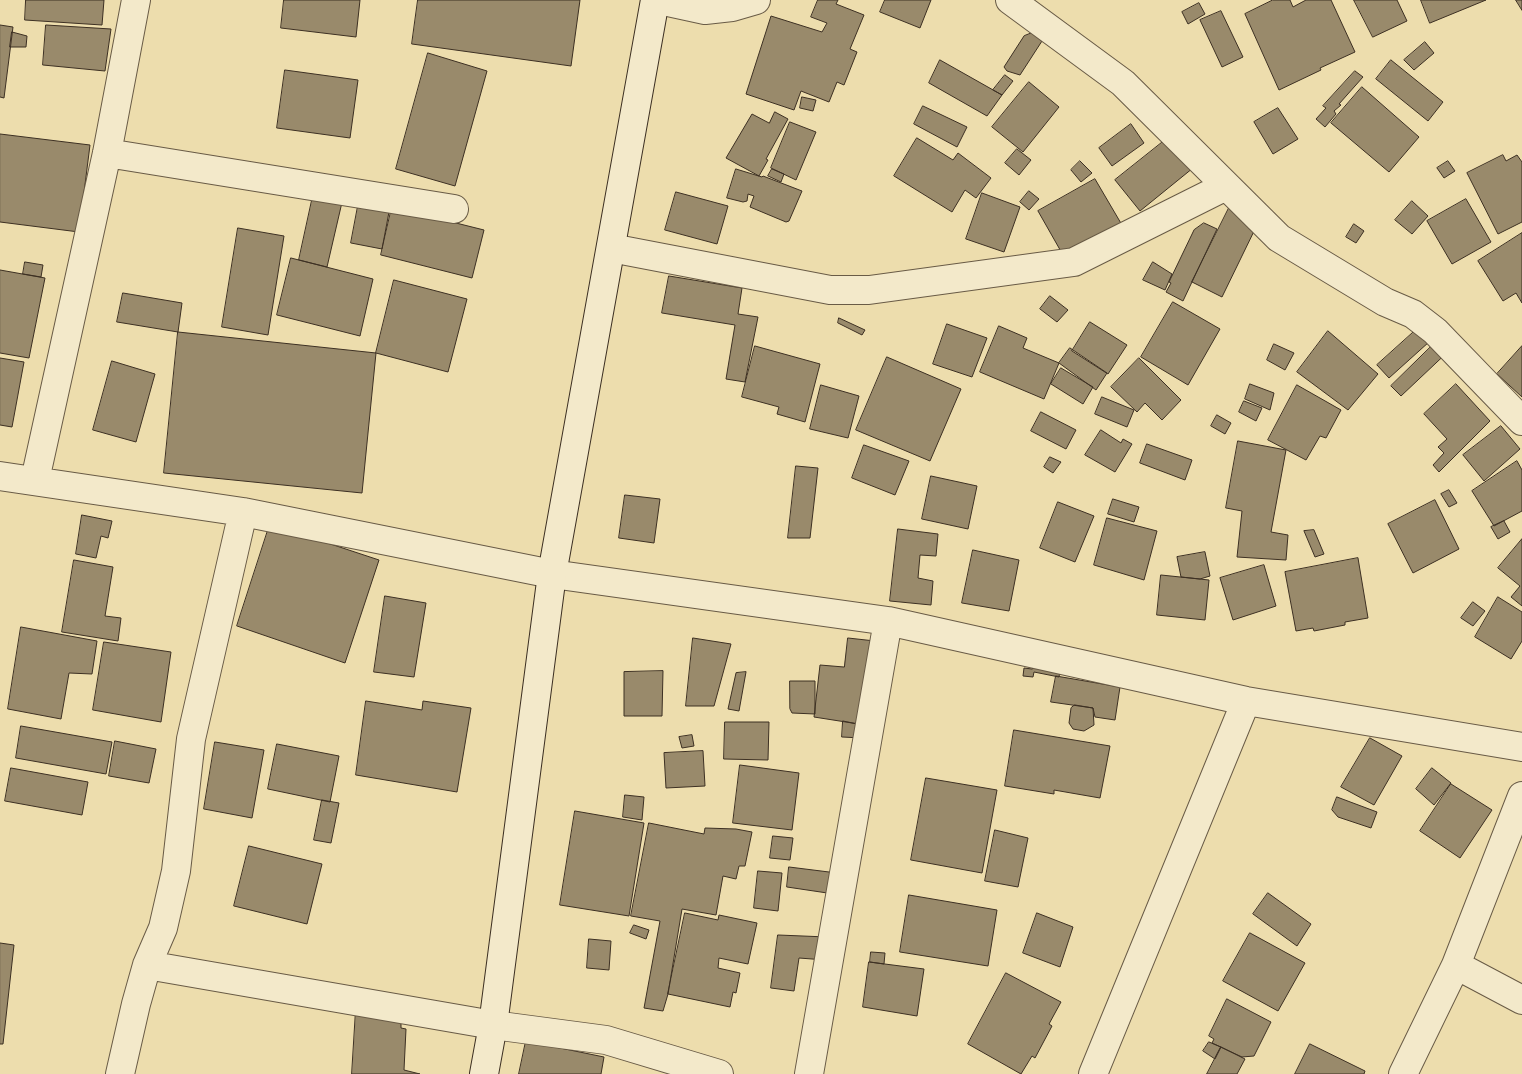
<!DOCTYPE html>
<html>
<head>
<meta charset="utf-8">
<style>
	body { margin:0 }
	canvas { display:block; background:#edddad }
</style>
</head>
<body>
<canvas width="1522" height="1074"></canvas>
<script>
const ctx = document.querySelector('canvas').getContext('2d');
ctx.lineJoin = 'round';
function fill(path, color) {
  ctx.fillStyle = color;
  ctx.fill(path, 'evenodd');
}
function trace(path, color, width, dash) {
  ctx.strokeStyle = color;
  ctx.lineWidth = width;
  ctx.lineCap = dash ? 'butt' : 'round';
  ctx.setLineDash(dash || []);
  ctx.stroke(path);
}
const building = new Path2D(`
	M26,0H104L102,25L25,20Z
	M284,0H360L356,37L281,28Z
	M418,0H580L571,66L412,44Z
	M818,0H838L836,4L864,15L850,49L857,52L844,85L837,82L829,102L801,91L794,110L746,94L771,16L822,32L827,23L811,17Z
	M885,0H931L920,28L880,12Z
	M1273,0H1290L1293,7L1306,0H1331L1355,52L1320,68L1321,70L1279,90L1245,14Z
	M1354,0H1397L1407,21L1373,37Z
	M1421,0H1486L1430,23Z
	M1516,0H1522V10Z
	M1199,3L1205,14L1188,24L1182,12Z
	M1221,11L1243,57L1222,67L1200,20Z
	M0,25L13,27L4,98L0,97Z
	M46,25L111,29L105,71L43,65Z
	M12,32L27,36L26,47H10Z
	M1032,33L1042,41L1020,75L1007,71L1004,67L1024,36Z
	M1425,42L1434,53L1414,70L1404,60Z
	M428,53L487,71L455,186L396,169Z
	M940,60L1002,95L987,116L929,83Z
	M1391,60L1443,102L1428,121L1376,79Z
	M285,70L358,80L350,138L277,128Z
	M1355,71L1363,77L1339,104L1341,105L1334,111L1336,114L1325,127L1316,119L1326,108L1323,106Z
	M1005,75L1013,81L1002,95L993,90Z
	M1029,82L1059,107L1023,152L992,127Z
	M1362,87L1419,137L1389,172L1331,123Z
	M802,97L816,100L813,111L800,108Z
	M923,106L967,127L957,147L914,124Z
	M1278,108L1298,139L1273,154L1254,122Z
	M775,112L788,119L766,159L768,160L759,176L726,158L752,114L769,123Z
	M790,122L816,132L796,180L771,168Z
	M1131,124L1144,143L1112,166L1099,148Z
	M0,134L90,145L79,232L0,222Z
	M1169,137L1193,168L1140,211L1115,180Z
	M917,138L953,160L958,153L991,178L976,198L965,190L952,212L894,176Z
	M1017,149L1031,160L1019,175L1005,163Z
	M1503,155L1506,161L1517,155L1522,162V222L1498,234L1467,173Z
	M1080,161L1092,173L1081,182L1071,170Z
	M1448,161L1455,171L1444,178L1437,168Z
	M736,169L762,177L763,176L802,191L789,221L786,222L750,207L754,196L748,194L747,201L743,202L727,198Z
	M772,169L784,174L781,182L768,176Z
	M1095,179L1122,225L1063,255L1038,211Z
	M314,191L343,198L327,267L299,260Z
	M1029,191L1039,199L1029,210L1020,202Z
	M676,192L728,206L717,244L665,230Z
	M982,193L1020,207L1004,252L966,239Z
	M1466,199L1491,242L1452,264L1427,221Z
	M1412,201L1428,216L1412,234L1395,220Z
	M358,206L389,212L382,249L351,243Z
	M392,207L484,230L472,278L381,255Z
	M1229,208L1258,223L1222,297L1192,282Z
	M1204,223L1217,229L1183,301L1166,292L1171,283L1169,282L1194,230Z
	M1354,224L1364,231L1356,243L1346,237Z
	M238,228L284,236L268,335L222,327Z
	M1522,233V303L1516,293L1503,301L1478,261Z
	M291,258L373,279L360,336L277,315Z
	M25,262L43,265L41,277L23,274Z
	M1153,262L1172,274L1165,290L1143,280Z
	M0,270L45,278L29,358L0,353Z
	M669,276L742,288L738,314L758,317L745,382L726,379L735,325L662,313Z
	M394,280L467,299L448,372L376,353Z
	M123,293L182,303L178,332L117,322Z
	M1050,296L1068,310L1057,322L1040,309Z
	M1173,302L1220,329L1188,385L1141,357Z
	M839,318L865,330L862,335L838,323Z
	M1427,320L1439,333L1389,378L1377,365Z
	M1090,322L1127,345L1108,374L1072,351Z
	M947,324L987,338L972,377L933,364Z
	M999,326L1027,338L1023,348L1059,363L1044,399L980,372Z
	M1328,331L1378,374L1348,410L1297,372Z
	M178,332L376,353L362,493L164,473Z
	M1443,335L1454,346L1401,396L1391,386Z
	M1274,344L1294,353L1285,370L1267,360Z
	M755,346L820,364L805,422L777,414L779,407L742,397Z
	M1522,346V397L1497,374Z
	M1070,348L1107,373L1096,390L1059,363Z
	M887,357L961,389L930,461L856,430Z
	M0,358L24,362L12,427L0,425Z
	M1139,358L1181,400L1162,420L1145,403L1137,412L1111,387Z
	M112,361L155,374L136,442L93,430Z
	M1061,368L1093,387L1083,404L1051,384Z
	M1250,384L1274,393L1270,410L1245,399Z
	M1456,384L1490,421L1439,472L1433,465L1444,453L1438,447L1447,439L1424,414Z
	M821,385L859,396L848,438L810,429Z
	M1297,385L1341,410L1326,438L1320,436L1306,460L1268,440Z
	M1102,397L1134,410L1127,427L1095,414Z
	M1244,401L1262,408L1256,421L1239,412Z
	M1041,412L1076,430L1066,449L1031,431Z
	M1217,415L1231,423L1225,434L1211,426Z
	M1501,426L1520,449L1484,481L1463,455Z
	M1101,430L1121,443L1123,439L1132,444L1115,472L1085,455Z
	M1238,441L1286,450L1271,532L1288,535L1286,560L1237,557L1242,511L1226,508Z
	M1147,444L1192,460L1185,480L1140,463Z
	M864,445L909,461L895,495L852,478Z
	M1050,457L1061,462L1053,473L1044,467Z
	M1517,461L1522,470V511L1494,526L1472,491Z
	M796,466L818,468L810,538H788Z
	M931,476L977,486L968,529L922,519Z
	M1449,490L1457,503L1449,507L1441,494Z
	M625,495L660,499L654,543L619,538Z
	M1113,499L1139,507L1134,522L1108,514Z
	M1435,500L1459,549L1413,573L1388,524Z
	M1058,502L1094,516L1075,562L1040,548Z
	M82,515L112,521L108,538L101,536L96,558L76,554Z
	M1107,518L1157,531L1144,580L1094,565Z
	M1504,521L1510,532L1498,539L1491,527Z
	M270,524L379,560L345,663L237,626Z
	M898,529L938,534L936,556L920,555L918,578L933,581L931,605L890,601Z
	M1314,530L1324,554L1315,557L1304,531Z
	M1522,539V606L1511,597L1520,586L1498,568Z
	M973,550L1019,560L1009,611L962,603Z
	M1205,552L1210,576L1200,579L1181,577L1177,557Z
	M1358,558L1368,618L1345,622V625L1314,631L1313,628L1296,631L1285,572Z
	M74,560L113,567L105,616L121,618L118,641L62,632Z
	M1264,565L1276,606L1233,620L1220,578Z
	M1161,575L1209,580L1205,620L1157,615Z
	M385,596L426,603L414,677L374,672Z
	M1498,597L1522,612V641L1511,659L1475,637Z
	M1473,602L1485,611L1473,626L1461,618Z
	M21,627L97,641L92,674L69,673L61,719L8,709Z
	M693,638L731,644L714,706H686Z
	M848,638L875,641L865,725L814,717L820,665L844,667Z
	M104,642L171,652L161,722L93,710Z
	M1033,665L1060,670L1059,677L1034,672L1033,677L1023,676L1024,668L1032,669Z
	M663,671L662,716H624V672Z
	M746,672L739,711L728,709L736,673Z
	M1056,676L1120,687L1115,720L1095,717L1093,708L1051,702Z
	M790,681H815V714L792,713L790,709Z
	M366,701L422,710L423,701L471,708L457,792L356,775Z
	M1075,705L1093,708L1094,725L1084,731L1073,729L1069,723L1071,708Z
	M843,721L862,725V738L842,737Z
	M725,722H769L768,760L724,759Z
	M21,726L112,742L106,774L16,758Z
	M1014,730L1110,746L1100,798L1054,790V794L1005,786Z
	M692,735L694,746L682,748L679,737Z
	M1370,738L1402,756L1374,805L1341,787Z
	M115,741L156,749L149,783L109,776Z
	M215,742L264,750L252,818L204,809Z
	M277,744L339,756L330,802L268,789Z
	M703,751L705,786L666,788L664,753Z
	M740,765L799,773L792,830L733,823Z
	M11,768L88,782L82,815L5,801Z
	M1432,768L1451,783L1434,805L1416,789Z
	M926,778L997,790L982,873L911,860Z
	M1451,784L1492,810L1460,858L1420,831Z
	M625,795L644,797L642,820L623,817Z
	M1337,797L1377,812L1371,828L1338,817L1332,810Z
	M322,800L339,803L331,843L314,840Z
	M575,811L644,823L629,916L560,905Z
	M649,823L704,834L705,828L736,829L752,832L745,866H739L736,879L723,876L716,915L682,909L668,994L663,1011L644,1008L660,921L631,916Z
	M995,830L1028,838L1018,887L985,881Z
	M773,836L793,838L790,860L770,858Z
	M249,846L322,864L307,924L234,906Z
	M789,867L837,873L834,894L787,887Z
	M758,871L782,873L778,911L754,908Z
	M1268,893L1311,924L1297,946L1253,914Z
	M909,895L997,910L988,966L900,952Z
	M685,913L718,920L719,915L757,923L748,964L719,958L718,968L740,973L736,993L733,992L730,1007L668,994Z
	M1037,913L1073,927L1060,967L1023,953Z
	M634,925L649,930L646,939L630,933Z
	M1250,933L1305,963L1278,1011L1223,981Z
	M778,935L827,937L825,960L799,958L794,991L771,988Z
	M589,939L611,941L609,970L587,968Z
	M0,943L14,945L3,1044H0Z
	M871,952L885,953L884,964L870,962Z
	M869,962L924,969L917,1016L863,1007Z
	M1006,973L1061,1002L1049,1024L1052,1026L1035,1058L1032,1056L1021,1074L968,1044Z
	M1227,999L1271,1022L1254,1056L1242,1057L1212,1043L1214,1039L1209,1036Z
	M356,1009L401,1011V1028L406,1029L404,1070L420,1074H352Z
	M526,1041L604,1057L601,1074H519Z
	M1209,1042L1221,1047L1215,1059L1203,1051Z
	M1310,1044L1365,1071L1364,1074H1295Z
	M1221,1047L1245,1059L1237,1074H1207Z`);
const street = new Path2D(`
	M659,0L705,10L732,7L756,0
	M1010,0L1123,83L1279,238L1385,302L1413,314L1435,331L1522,421
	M107,153L454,209
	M611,248L830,290H869L1074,262L1226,186
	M0,476L243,512L552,574L888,621L1246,701L1522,747
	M35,480L107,153L136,0
	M147,965L493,1025L606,1040L719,1074
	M1456,965L1522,1000
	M120,1074L136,1004L147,965L163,928L176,871L191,739L243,512
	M809,1074L888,621
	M1093,1074L1246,701
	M1403,1074L1456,965L1522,796`);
const secondary = new Path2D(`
	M484,1074L493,1025L552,574L655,0`);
fill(building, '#998a6b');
trace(building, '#3d3023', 1);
trace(street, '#695b46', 30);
trace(secondary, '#3d3023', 30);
trace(street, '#f3e9ca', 28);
trace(secondary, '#f3e9ca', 28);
</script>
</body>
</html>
